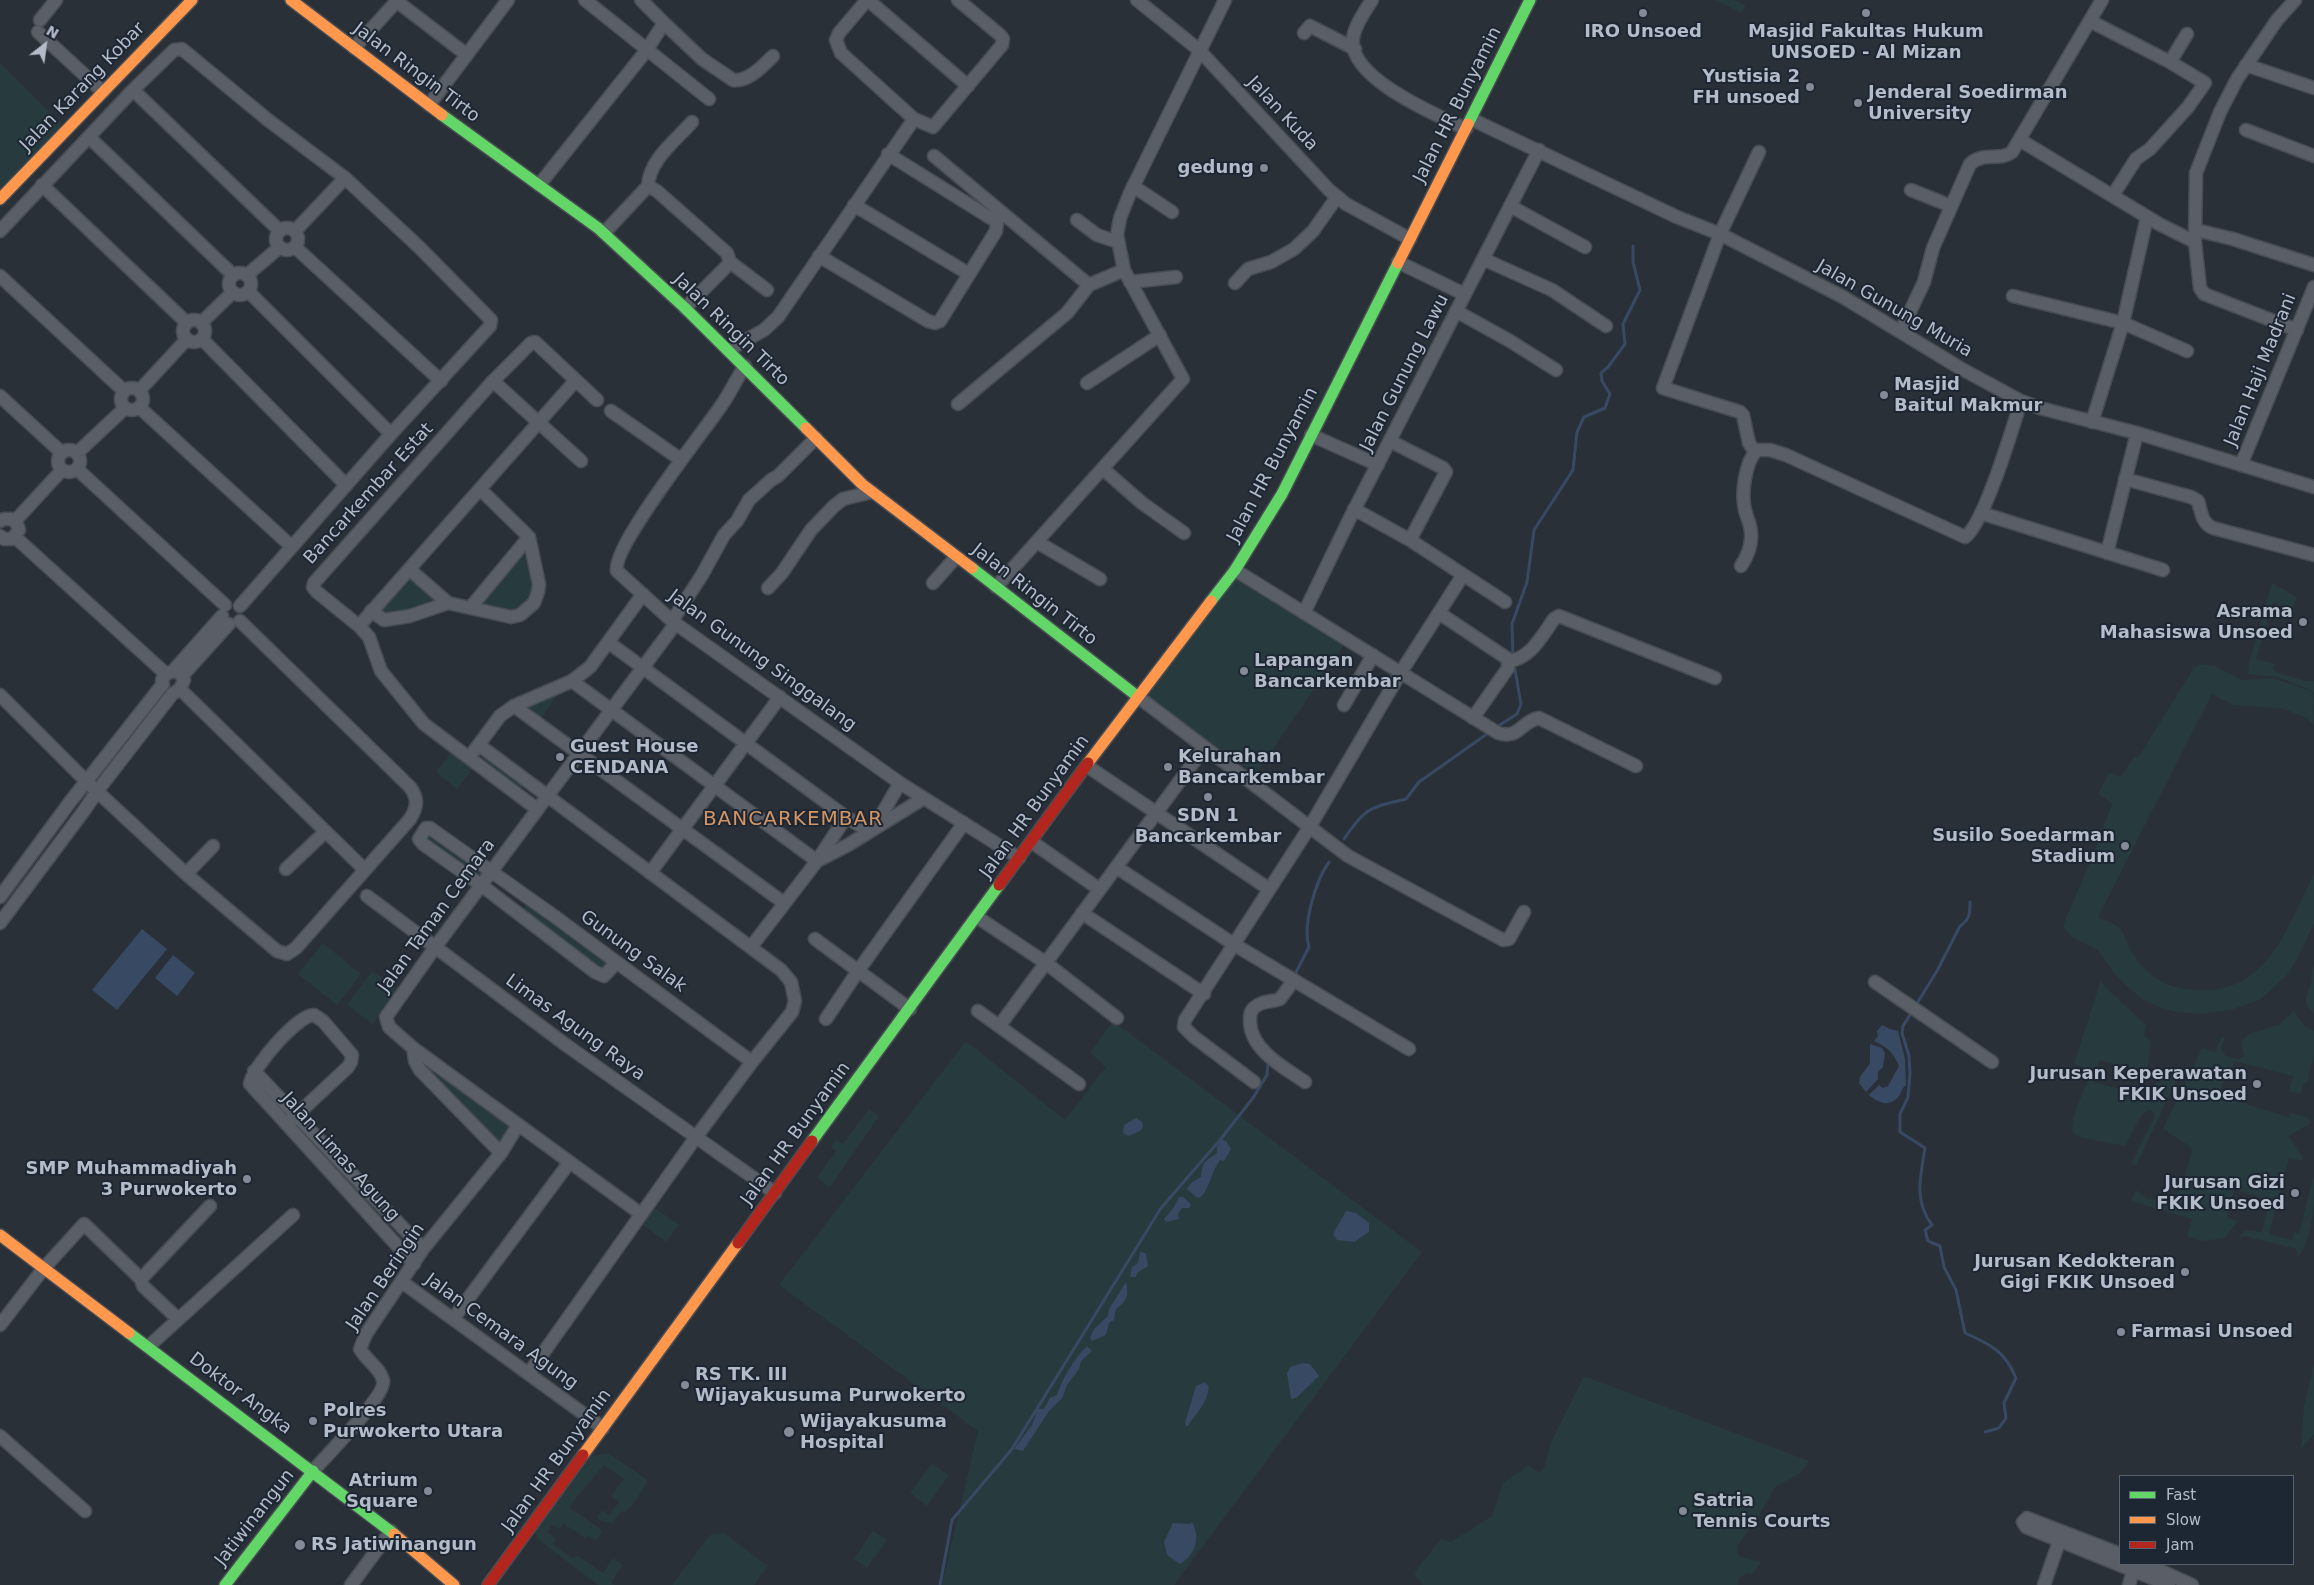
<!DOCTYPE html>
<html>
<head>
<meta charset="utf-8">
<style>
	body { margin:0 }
	#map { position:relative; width:2314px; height:1585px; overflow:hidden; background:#2a3038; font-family:"DejaVu Sans",sans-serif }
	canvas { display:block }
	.legend { position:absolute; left:2119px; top:1475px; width:175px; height:90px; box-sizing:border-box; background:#1d2633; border:1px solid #59626f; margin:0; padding:6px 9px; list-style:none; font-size:15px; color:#b4bcc9 }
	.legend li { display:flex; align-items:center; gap:10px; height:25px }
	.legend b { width:25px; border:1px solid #59626f }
	.north { position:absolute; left:20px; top:20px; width:50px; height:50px; -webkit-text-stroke:4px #1d2633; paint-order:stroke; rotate:30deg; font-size:14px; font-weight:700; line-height:20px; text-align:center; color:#b4bcc9 }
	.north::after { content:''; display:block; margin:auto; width:18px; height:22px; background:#b4bcc9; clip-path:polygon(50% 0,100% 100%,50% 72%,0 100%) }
</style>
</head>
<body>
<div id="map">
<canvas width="2314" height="1585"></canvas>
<ul class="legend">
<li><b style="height:6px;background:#63d668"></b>Fast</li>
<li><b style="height:6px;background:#ff974d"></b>Slow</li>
<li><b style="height:6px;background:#b3261e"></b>Jam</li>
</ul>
<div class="north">N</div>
</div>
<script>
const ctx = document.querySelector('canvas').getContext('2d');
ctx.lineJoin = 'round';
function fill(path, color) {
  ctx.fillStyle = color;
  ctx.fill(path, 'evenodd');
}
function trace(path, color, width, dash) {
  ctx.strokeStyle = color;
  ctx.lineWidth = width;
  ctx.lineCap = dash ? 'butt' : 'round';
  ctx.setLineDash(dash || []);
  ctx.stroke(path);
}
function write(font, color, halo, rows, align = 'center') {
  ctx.font = font + ' "DejaVu Sans",sans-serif';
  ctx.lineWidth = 4;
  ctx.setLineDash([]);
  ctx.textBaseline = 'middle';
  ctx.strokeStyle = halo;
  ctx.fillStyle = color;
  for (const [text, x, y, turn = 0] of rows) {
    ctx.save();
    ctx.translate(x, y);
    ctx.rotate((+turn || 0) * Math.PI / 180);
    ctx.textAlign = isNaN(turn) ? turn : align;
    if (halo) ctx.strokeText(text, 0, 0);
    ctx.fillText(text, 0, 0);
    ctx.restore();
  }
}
const green = new Path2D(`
	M1716,0H1735L1746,6L1741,13Z
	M0,63L65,127L0,194Z
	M522,551L535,582L531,602L514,613L477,605Z
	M1232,568L1344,645L1256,774L1144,698Z
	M409,574L440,600L389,616L377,610Z
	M2272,583L2297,597L2292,613L2273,602L2256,659L2275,664L2273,670L2276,672L2306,681H2314V692L2278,677L2248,674L2249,663Z
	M2201,664L2215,666L2242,680L2268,678L2282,681L2313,692L2314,724L2306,718L2284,709L2234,705L2212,694L2098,917C2105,921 2117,924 2121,930C2125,935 2126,942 2129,948C2135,958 2144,969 2153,976C2169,988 2185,990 2204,990C2270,990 2288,924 2314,874V924L2297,959L2287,975L2261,999L2231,1010L2199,1014L2171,1011L2157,1006L2142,999L2117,977L2098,950L2071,937L2063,926L2100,838L2112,803L2098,794L2109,773L2121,777L2135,756L2138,758L2194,668Z
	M559,692L540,721L519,706Z
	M453,751L474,767L457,789L436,772Z
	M483,755L524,785L518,792L478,762Z
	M431,831L486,872L480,882L424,841Z
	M528,902L611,962L601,974L520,912Z
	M323,943L361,974L337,1005L298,974Z
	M2314,966V1013C2301,1004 2307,995 2311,983C2312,977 2311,972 2314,966Z
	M372,971L398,989L373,1024L347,1005Z
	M2101,980L2105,987L2146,1025L2144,1036L2151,1041L2147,1073L2100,1060L2094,1082L2149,1098L2153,1086L2169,1074L2178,1077L2136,1166L2131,1164L2155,1116L2153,1112L2149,1110L2142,1114L2125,1146L2083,1138L2073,1133L2072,1129C2075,1103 2084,1094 2091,1071L2074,1064Z
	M2294,1011L2304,1025L2314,1031V1057L2309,1072L2308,1081L2303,1085L2301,1094L2289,1091L2293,1076L2234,1061L2231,1074L2226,1073L2219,1096L2289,1117L2290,1113L2307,1117L2311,1123L2289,1136L2303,1158L2301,1161L2289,1158L2269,1234L2292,1240L2294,1232L2299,1233L2314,1175C2314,1205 2314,1235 2297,1259L2298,1253L2296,1249L2245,1236L2237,1239L2246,1230L2262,1232L2270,1200L2234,1189L2227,1218L2238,1221L2225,1238L2204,1241L2187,1237L2192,1219L2131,1201L2136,1190L2148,1199L2171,1200L2180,1190L2192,1152L2191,1147L2163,1129L2202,1048L2215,1052L2221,1038L2225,1036L2221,1049L2226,1056L2239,1059L2244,1056L2241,1041L2249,1034L2278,1025Z
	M1113,1021L1422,1252L1174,1585H942L978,1431L779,1285L966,1041L1065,1120L1106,1067L1090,1053Z
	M418,1055L513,1127L501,1148L420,1065Z
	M869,1109L879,1116L830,1187L817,1178L836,1151L831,1147L836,1139L843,1144Z
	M343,1172L385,1217L380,1223L338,1176Z
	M654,1207L679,1225L666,1242L643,1225Z
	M2314,1363V1434L2301,1449L2304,1406Z
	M1584,1376L1809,1461L1801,1473L1775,1487L1763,1509L1738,1545L1737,1552L1741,1557L1761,1562L1753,1574L1747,1573L1739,1578L1738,1585H1423L1414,1573L1441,1539L1451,1542L1492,1516L1503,1483L1529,1465L1539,1473L1545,1466L1551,1442Z
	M608,1453L646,1479L647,1483L631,1507L625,1512H621L612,1523L601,1521L597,1518L602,1510L609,1515L619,1502L611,1496L624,1479L604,1465L575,1499L570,1508L602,1530L599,1538L595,1540L588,1536L586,1539L563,1523L559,1529L552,1525L547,1532L556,1538L553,1544L573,1558L578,1556L603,1573L613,1558L623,1565L611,1582L615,1585H598L540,1541L534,1533L592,1456Z
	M932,1463L949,1475L927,1506L910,1493Z
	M873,1531L887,1540L867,1568L854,1559Z
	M724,1533L768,1566L754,1585H672L710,1535Z`);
const water = new Path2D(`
	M142,929L167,949L117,1010L92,990Z
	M173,955L195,973L177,996L155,978Z
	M1882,1025L1890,1029L1898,1031L1905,1059L1906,1085C1901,1089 1902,1091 1899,1096C1890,1108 1878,1103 1869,1095L1879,1085L1883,1088L1888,1086L1899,1066C1894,1053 1886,1046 1874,1041L1878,1036L1877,1031Z
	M1870,1044L1882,1048L1885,1053L1883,1067L1878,1072V1079L1866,1092L1859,1083L1860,1077L1870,1063Z
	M1136,1118L1142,1122L1143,1127L1140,1131L1129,1136L1123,1133L1124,1125Z
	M1221,1140L1226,1141L1231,1149L1224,1161L1220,1160C1211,1172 1210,1188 1200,1198L1196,1197L1187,1189L1191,1183L1201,1177C1202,1161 1205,1162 1217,1153V1147Z
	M1179,1197H1183L1191,1204L1189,1208H1182L1178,1214L1179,1219L1166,1222L1164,1219L1174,1207Z
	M1346,1211L1356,1213L1369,1223V1232L1354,1242L1337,1240L1333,1234Z
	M1140,1252L1146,1253L1148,1266L1137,1273L1136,1277H1130L1132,1267L1138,1263Z
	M1126,1282C1129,1294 1127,1302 1116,1309L1114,1320L1109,1323L1106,1335L1092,1341L1090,1338L1094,1329L1108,1316L1109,1309Z
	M1087,1346L1092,1351L1081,1361L1079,1369L1067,1385L1062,1398L1049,1411L1023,1451L1014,1449L1032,1425L1038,1409H1044L1050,1398L1057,1395C1063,1377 1074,1359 1087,1346Z
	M1303,1363L1310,1364L1319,1376L1296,1398L1291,1399L1287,1373L1290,1367Z
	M1205,1382L1209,1387C1207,1404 1196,1413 1187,1427L1185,1423L1196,1386Z
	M1192,1522C1201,1538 1195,1555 1180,1564L1167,1555L1164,1542L1173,1523L1190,1524Z`);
const stream = new Path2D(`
	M1513,658L1512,624L1527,582L1534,530L1573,470L1577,432L1584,417L1605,408L1610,394L1602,381L1601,373L1608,367L1625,344L1623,324L1640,290L1633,262V246
	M1498,726L1517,714L1521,704L1514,664
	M1344,839C1366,807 1369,808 1406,799L1419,782L1487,734
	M1294,976L1309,947C1302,925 1316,880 1329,862
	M1916,1005L1937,971L1960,926C1970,919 1970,914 1970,902
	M1913,1010L1903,1026L1902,1033L1909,1056L1910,1073L1908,1097L1900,1114V1132L1925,1148C1921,1175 1913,1200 1932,1225L1925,1230L1928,1241L1940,1246L1944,1267L1956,1290L1965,1333C1990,1344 2005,1351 2016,1378L2004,1403L2006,1418L1999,1428L1985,1432
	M940,1585L952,1520L1012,1449L1161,1208L1220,1140L1253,1098L1267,1075L1268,1062`);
const street = new Path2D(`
	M585,0L709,99
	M867,0L839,33L836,40L841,53L914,119L933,127L1002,45L1003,39L1000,35L958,0
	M868,0L968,86
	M1137,0L1199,50L1329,190L1346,204L1410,239
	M1372,0C1365,11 1355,25 1353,38C1347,78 1437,115 1466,129
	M2295,0L2277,20L2237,79L2220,112L2196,173L2195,242L2200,288L2204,294L2297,330
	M40,20L56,0
	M2090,21L2170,62L2205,83L2188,107L2150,149L2136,159L2113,195
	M664,23L702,59L733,80C748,82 763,66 773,56
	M38,32L103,92
	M1304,33L1310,26L1355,49
	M354,48L396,2L399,3L467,55
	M2170,62L2187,34
	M2246,65L2314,88
	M133,90L280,231
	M429,105L508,0
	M1471,119L1677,217L1720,234L1843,297L1960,368L2021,401L2040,408L2137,433L2314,487
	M2246,130L2314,156
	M90,138L233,275
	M2020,140L2159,224L2195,242
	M934,156L1089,285
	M42,185L187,323
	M539,185L646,51L664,23L641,0
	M648,186C649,160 676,140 692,122
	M1133,186L1172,212
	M1911,190L1951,206
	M854,205L969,274
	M1510,206L1585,247
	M1077,220L1097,235L1118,242
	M276 239a11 11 0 1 1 22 0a11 11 0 1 1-22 0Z
	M2196,230L2233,239L2314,265
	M0,231L133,90L174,50L182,49L268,120L345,178L420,248L491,320L490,326L391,434L240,606
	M295,231L345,178
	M604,233L648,186L657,191L727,253L730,262L727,266L685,308
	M295,247L441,381
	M819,256L928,321L935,323L940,321L996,231L997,222L888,154
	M1483,259L1552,290L1606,326
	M730,262L767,290
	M1398,262L1464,294
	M229 284a11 11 0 1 1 22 0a11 11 0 1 1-22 0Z
	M247,275L280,247
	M0,276L124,391
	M1130,282L1176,277
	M1235,283L1248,269L1271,262L1294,249L1313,231L1337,197
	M248,291L391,434
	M2013,296L2123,323L2147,217
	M1456,311L1510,341L1556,370
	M183 331a11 11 0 1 1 22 0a11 11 0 1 1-22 0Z
	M201,323L233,292
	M1901,331L1924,282L1933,248L1970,164C1984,151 1999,162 2012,152L2102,0
	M202,339L346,485
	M728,350L764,330L778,317L914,119
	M745,366C737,378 731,391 723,403C706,429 611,547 617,571L672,621L900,783L1019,858
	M493,381L581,461
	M1087,383L1160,335
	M121 399a11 11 0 1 1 22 0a11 11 0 1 1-22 0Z
	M139,391L187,339
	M0,396L62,453
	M958,404L1067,313L1089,285L1124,270
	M139,407L291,546
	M611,411L680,459
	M2092,422L2123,323L2187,351
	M1311,435L1378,465
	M1390,441L1443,468L1446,472L1410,540
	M58 461a11 11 0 1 1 22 0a11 11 0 1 1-22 0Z
	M1755,452L1749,443L1743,415L1740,412L1663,388L1720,234L1759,152
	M77,453L125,408
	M2241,465L2314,287
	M77,469L225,605
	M1103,469L1142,503L1184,533
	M2125,479L2191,497L2198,501C2201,511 2202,524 2213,528L2314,555
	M1354,509L1410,540L1505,602
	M1981,513L2163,570
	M0,521L4,519H12L17,524L19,530L12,539H4L0,536
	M15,521L62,470
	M15,537L166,674
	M1037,542L1100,579
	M2107,553L2137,433
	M1741,566C1747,557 1752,545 1751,533C1751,525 1747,518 1745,510C1741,494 1745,462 1757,450H1770L1786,455L1965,537C1984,524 2013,427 2021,401
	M409,569L448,603
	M1235,570L1498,733C1519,740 1521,721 1539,718L1636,766
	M933,583L956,557
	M996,587L1183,379L1124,270L1117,235L1120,218L1130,193L1225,0
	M768,588L782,573L811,530L834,506L843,499L872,492
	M470,608L529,537
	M371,611L384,620L410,616L448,603L511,617L520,615L534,603L538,592L539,584L529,537L481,490
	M1304,613L1349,520L1539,150
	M1439,613L1508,659V668L1473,718
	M672,621L702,575L724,535L737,521L749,500L771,480L778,476L816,438
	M359,626L576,380
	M608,642L846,817L869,831
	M1508,661C1530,660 1543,634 1554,619L1559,616L1715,678
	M173,671L180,673L184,680L180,689L174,693
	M182,676L229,624
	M162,680L166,674L173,671L222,616
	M572,681L817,861L846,817
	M180,689L365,870
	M0,695L87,782L186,874L277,951L287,954L296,948L410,819C418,806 418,798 410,787L240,621
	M1137,696L1348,856L1503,940L1509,939L1524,912
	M1344,705L1373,655
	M514,706L784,903
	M479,745L781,970L791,982L795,1001L792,1012L752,1062L696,1137L529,1373
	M474,751L500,716L514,706L572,681L590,667L643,594
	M1087,766L1269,889
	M537,809L424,724L381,671L369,637L359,626L317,592L313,587L314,583L493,381L531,343L535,342L597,400
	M875,826L900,783
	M1032,842L1099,889
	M1116,867L1235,945L1409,1049
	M286,869L325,832
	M650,873L780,697
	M186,874L213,846
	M367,896L566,1045L775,1193
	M0,897L70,802L163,684
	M1082,913L1204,994
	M977,917L1046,963L1117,1018
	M0,923L83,812L98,790L173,693
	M815,939L910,1009
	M751,947L817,861L848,845L924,798
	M616,963L604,976L595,972L481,885L423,844L419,839L426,828H430L554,916L752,1062
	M1294,980L1280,999C1272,1002 1261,1001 1255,1007C1250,1011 1250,1015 1250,1021C1250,1050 1285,1068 1305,1082
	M1875,982L1992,1062
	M978,1011L1079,1084
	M826,1019L858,971L964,823
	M1000,1025L1204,748
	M413,1048L415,1061L420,1070L501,1153
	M254,1071L423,1249
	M1254,1082L1194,1037L1184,1027L1185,1020L1309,828L1401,672L1463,575
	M287,1124L348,1067L351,1062L352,1055L323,1021L314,1015C297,1015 252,1068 250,1084L414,1264
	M641,1214L413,1048L389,1027L386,1017L436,946L676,623
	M402,1282L603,1428
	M178,1319L143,1286L141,1279L210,1206
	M453,1319L569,1163
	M0,1325L44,1268L84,1224L141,1279
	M149,1346L293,1215
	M0,1436L85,1511
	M313,1471C325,1457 387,1395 383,1380C380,1368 366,1360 360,1349L366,1334L423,1249L501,1153L518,1125
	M2120,1554L2027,1518L2023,1522L2026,1527L2169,1585
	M2146,1564L2192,1585
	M351,1585L391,1531
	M2044,1585L2062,1533
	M2129,1585L2135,1564`);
const fast = new Path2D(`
	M442,115L598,228L685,308L806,428
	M1468,124L1530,0
	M972,568L1137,696
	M1211,601L1235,570L1282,494L1398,263
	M812,1141L999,885
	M129,1333L394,1534
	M225,1585L313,1471`);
const slow = new Path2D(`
	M291,0L442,115
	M0,199L192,0
	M1398,263L1468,124
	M806,428L862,484L972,568
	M1088,763L1211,601
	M0,1235L129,1333
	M583,1455L738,1243
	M394,1534L454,1585`);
const jam = new Path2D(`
	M999,885L1088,763
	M738,1243L812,1141
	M488,1585L583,1455`);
const markers = [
	[1643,13,5,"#848b96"],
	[1866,13,5,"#848b96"],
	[1810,87,5,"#848b96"],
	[1858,103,5,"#848b96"],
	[1264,168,5,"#848b96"],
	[1884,395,5,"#848b96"],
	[2303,622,5,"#848b96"],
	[1244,671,5,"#848b96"],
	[560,757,5,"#848b96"],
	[1168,767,5,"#848b96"],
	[1208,797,5,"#848b96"],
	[2125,846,5,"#848b96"],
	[2257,1084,5,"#848b96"],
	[247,1179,5,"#848b96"],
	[2295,1193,5,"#848b96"],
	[2185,1272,5,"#848b96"],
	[2121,1332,5,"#848b96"],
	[685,1385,5,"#848b96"],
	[313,1421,5,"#848b96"],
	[789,1432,6,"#848b96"],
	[428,1491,5,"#848b96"],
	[1683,1511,5,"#848b96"],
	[300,1545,6,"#848b96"]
];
const poiNames = [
	["IRO Unsoed",1643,32,"center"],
	["Masjid Fakultas Hukum",1866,32,"center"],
	["UNSOED - Al Mizan",1866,53,"center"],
	["Yustisia 2",1800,77,"right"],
	["FH unsoed",1800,98,"right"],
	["Jenderal Soedirman",1868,93],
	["University",1868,114],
	["gedung",1254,168,"right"],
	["Masjid",1894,385],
	["Baitul Makmur",1894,406],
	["Asrama",2293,612,"right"],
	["Mahasiswa Unsoed",2293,633,"right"],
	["Lapangan",1254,661],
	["Bancarkembar",1254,682],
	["Guest House",570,747],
	["CENDANA",570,768],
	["Kelurahan",1178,757],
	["Bancarkembar",1178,778],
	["SDN 1",1208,816,"center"],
	["Bancarkembar",1208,837,"center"],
	["Susilo Soedarman",2115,836,"right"],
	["Stadium",2115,857,"right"],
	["Jurusan Keperawatan",2247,1074,"right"],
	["FKIK Unsoed",2247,1095,"right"],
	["SMP Muhammadiyah",237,1169,"right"],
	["3 Purwokerto",237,1190,"right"],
	["Jurusan Gizi",2285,1183,"right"],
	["FKIK Unsoed",2285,1204,"right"],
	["Jurusan Kedokteran",2175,1262,"right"],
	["Gigi FKIK Unsoed",2175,1283,"right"],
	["Farmasi Unsoed",2131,1332],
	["RS TK. III",695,1375],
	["Wijayakusuma Purwokerto",695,1396],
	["Polres",323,1411],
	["Purwokerto Utara",323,1432],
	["Wijayakusuma",800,1422],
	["Hospital",800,1443],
	["Atrium",418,1481,"right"],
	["Square",418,1502,"right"],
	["Satria",1693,1501],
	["Tennis Courts",1693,1522],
	["RS Jatiwinangun",311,1545]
];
const streetNames = [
	["Jalan Ringin Tirto",416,73,37],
	["Jalan Karang Kobar",83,87,-46],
	["Jalan HR Bunyamin",1458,105,-63],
	["Jalan Kuda",1282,114,47],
	["Jalan Gunung Muria",1894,309,30],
	["Jalan Ringin Tirto",731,330,44],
	["Jalan Haji Madrani",2261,370,-68],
	["Jalan Gunung Lawu",1405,373,-63],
	["Jalan HR Bunyamin",1273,465,-62],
	["Bancarkembar Estat",369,494,-48],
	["Jalan Ringin Tirto",1034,595,38],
	["Jalan Gunung Singgalang",762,661,36],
	["Jalan HR Bunyamin",1035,807,-54],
	["Jalan Taman Cemara",437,916,-54],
	["Gunung Salak",633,952,36],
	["Limas Agung Raya",575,1028,36],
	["Jalan HR Bunyamin",796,1134,-54],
	["Jalan Limas Agung",340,1157,48],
	["Jalan Beringin",386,1277,-56],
	["Jalan Cemara Agung",501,1332,36],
	["Doktor Angka",240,1394,37],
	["Jalan HR Bunyamin",557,1461,-54],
	["Jatiwinangun",255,1518,-52]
];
const quarterNames = [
	["BANCARKEMBAR",793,820]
];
fill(green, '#273a3e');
fill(water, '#384963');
trace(stream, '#384963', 3);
trace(street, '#484c53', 15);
trace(fast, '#484c53', 14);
trace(slow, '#484c53', 14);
trace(jam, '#484c53', 14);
trace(street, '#5a5e66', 12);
trace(fast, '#63d668', 11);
trace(slow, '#ff974d', 11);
trace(jam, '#b3261e', 11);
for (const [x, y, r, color] of markers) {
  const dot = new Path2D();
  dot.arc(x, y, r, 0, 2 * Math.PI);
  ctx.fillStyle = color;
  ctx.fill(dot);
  trace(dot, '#1d2633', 2);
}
write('bold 18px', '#b4bcc9', '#1d2633', poiNames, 'left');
write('18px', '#b4bcc9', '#1d2633', streetNames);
ctx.letterSpacing = '1px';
write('20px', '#d59563', '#1d2633', quarterNames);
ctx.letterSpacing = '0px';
</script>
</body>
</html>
